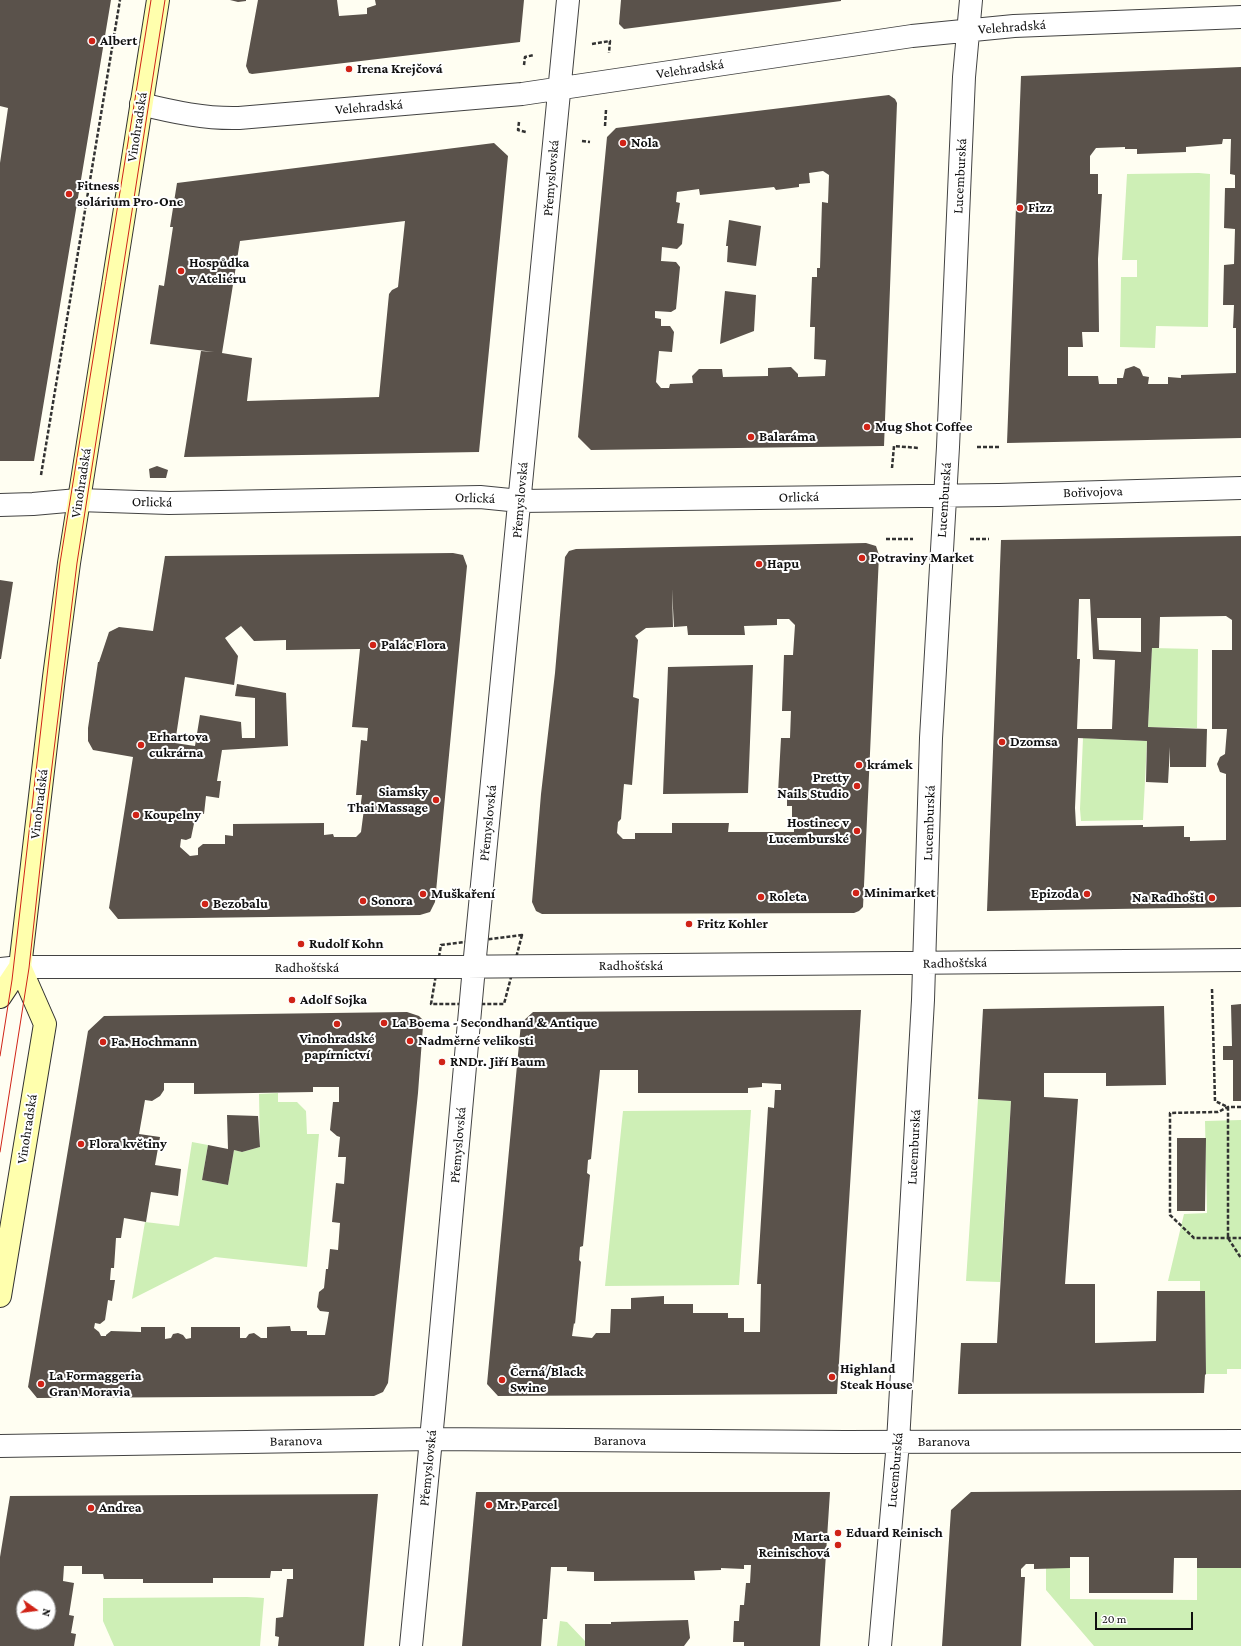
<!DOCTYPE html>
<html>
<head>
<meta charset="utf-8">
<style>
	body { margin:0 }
	#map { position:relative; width:1241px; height:1646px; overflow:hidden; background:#fffef2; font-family:"Crimson Pro",serif }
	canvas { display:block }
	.north { position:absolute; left:16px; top:1590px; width:40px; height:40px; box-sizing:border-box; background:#fff; border:1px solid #9f9f9f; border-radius:50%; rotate:104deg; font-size:11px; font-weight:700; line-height:16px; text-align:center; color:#101010 }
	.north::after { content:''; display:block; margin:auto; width:14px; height:18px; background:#d02317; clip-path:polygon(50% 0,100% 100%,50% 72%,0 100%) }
	.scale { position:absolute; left:1095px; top:1612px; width:98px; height:18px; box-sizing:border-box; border:2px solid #101010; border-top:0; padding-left:5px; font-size:12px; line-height:14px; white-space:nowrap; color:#101010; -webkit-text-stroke:3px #fff; paint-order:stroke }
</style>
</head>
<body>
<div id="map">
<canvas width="1241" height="1646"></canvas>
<div class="north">N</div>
<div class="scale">20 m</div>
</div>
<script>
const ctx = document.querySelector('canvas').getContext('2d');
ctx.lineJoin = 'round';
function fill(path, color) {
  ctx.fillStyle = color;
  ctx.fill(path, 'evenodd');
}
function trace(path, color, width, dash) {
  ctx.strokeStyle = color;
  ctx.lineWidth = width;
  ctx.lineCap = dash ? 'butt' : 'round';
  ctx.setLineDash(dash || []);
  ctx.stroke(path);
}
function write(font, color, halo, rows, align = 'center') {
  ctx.font = font + ' "Crimson Pro",serif';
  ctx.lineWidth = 4;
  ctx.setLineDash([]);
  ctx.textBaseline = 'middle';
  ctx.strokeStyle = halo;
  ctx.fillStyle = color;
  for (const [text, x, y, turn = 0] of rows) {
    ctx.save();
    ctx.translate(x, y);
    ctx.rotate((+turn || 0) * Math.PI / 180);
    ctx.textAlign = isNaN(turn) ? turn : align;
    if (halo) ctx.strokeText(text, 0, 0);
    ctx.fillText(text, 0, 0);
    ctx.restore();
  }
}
const green = new Path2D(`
	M1199,173L1210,174L1208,327L1156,326L1155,348L1120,347L1121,277H1137V260H1122L1127,174Z
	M1152,648L1198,649L1197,728L1148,727Z
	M1083,738L1147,741L1143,820L1081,821L1080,809Z
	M278,1093V1102H297L306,1111L307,1134H319L307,1267L215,1257L132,1299L145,1222L179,1226L192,1142L208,1145L202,1180L228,1185L234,1150L242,1152L260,1147L259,1094Z
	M978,1099L1011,1101L1000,1282L966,1281Z
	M751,1110L739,1285L605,1286L623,1111Z
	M1241,1120V1369H1227V1374H1206L1205,1291H1200V1281H1168L1184,1214L1207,1213L1205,1121Z
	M1046,1568H1070V1599L1197,1600V1568H1241V1646H1094L1046,1590Z
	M247,1597L264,1598L260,1646H114L103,1621V1598Z
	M560,1621L567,1622L585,1641V1646H557Z`);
const building = new Path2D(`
	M0,0H111L34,461H0V163L8,108L0,106Z
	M230,0H246V1L238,2Z
	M258,0H337L339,16L367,14V8L376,5L375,0H524L520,42L252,74L249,73L246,66Z
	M621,0H841V1L624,29L619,24Z
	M1241,67V438L1007,443L1021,76ZM1223,139H1231L1230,174L1235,175V188H1225L1224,228L1235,229L1234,264L1224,265L1223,305H1234L1233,328H1236V373L1181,375V378L1168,377V384H1148L1149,377L1143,376L1140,369L1134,366L1125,369L1123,378H1117V384H1099L1098,376H1068V347H1083L1082,332H1099L1098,259L1102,194H1098V174H1090V156L1096,148L1125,147V149H1137V154L1186,152V147L1222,144Z
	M889,95L895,99L897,103L884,446L591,450L578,437L607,137L616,128ZM823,171L829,175L828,203L822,202L820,268H817V277H812L810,327H815L814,359L826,360L825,376L798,377V374L791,367L768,368V376L723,377L722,369H699L692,376L693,383L670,384L669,388H661L656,382L659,351L672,352L674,332L670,326H661V319L655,318V311L671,312L676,309L680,267L676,262L661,261L662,247L677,249L682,244L684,224L677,223L680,203L676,202L677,192L699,189L700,195L774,187L776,190L799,187V184L810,183L809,173Z
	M494,143L508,156L479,452L184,457L201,351L214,352L150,344L159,285L164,286L173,227H170L177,183ZM405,221L398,287L392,290L389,294L379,397L247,401L252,358L222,353L240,241Z
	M729,220L761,226L756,266L727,262L728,246H726Z
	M725,291L756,295L754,331L720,344Z
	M157,466L168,470L166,478H150L149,469Z
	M1241,536V907L987,911L1001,540ZM1079,599H1090L1093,659L1115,660L1112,729H1077L1080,659H1077ZM1226,616L1232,620V650H1212V729H1227L1225,754L1220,757L1217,764L1220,772L1226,774V840L1190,841V837H1184V826L1143,827V825L1076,826L1075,808L1078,738L1147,741L1146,782L1168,783L1170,747V767H1206L1207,729L1148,727L1152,648H1159L1160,617ZM1097,618H1141V652L1099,650Z
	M866,543L876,546L879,555L863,907L859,911L854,913L542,914L536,911L532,902L541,794L555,673L565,557L569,551L576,549ZM672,589L674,627L687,626L688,635H745L744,626L777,625V619H789L795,625L793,655H784L782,711H791L790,738H781L778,793L787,794V806H792V824H794V832H728L729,823H672V833H635V839H623L617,833L618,822L621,819L624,784L632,785L639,699L633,697L638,640L635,636L646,628L673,627Z
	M453,553L463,555L467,566L435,902L430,912L420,915L118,919L109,908L133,757L93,750L88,741V728L98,662H99L109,632L119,627L153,631L165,556ZM241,626L254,641L286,640V650L360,649L352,727L368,728L367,741L361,740L356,795H362L360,809H364L361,832L356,837H334L333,834L324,835V823L233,824V836L225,835V844H203L198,848V855L190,856L180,847L181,839L186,840L191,838L196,814H204L206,796L219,798L221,781H217L222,750L288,746L286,693L237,684L235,696L255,698V738H242L241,722L200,715L195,746L175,743L185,677L234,685L238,656L225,638Z
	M0,580L13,582L1,659H0Z
	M753,665L748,793L663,794L668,667Z
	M1241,1004V1101H1233V1060H1223V1046H1232L1231,1005Z
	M1164,1006L1166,1085L1106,1086V1073H1044V1097L1078,1099L1065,1284H1095V1343L1156,1341L1157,1291H1205L1206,1374L1205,1375L1204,1393L958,1394L961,1343H997L1011,1101L978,1099L983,1009Z
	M861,1010L837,1394L498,1396L487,1384L521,1023L533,1012ZM600,1070H638V1093H748V1088L762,1087V1083L781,1084V1090H775L774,1108L768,1107L757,1284H761L760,1332H744V1318H728V1313H693V1304H664V1296L631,1298V1309H611L610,1333H596L592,1338L572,1336L574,1323L575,1324L581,1262L579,1260L580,1247L583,1246L590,1175L587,1173L588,1160L591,1159Z
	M407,1012L419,1016L423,1020V1026L418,1093L388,1383L383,1392L374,1396L37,1398L28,1387L88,1031L104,1016ZM164,1083H194V1094L313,1092V1087H339V1102H333L330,1130L337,1136L340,1137L338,1157H346L344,1184L336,1183L334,1203L332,1222L340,1223L338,1250L330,1249L328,1269H326L324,1288L319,1292L317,1307L320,1311L329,1312L325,1335H307V1331H291L290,1326L267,1327V1338H261L254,1333L249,1334L246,1338H240V1327H191V1338L186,1339L183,1335L178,1333L173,1334L171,1338L165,1339V1327H141V1332L111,1331L106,1335V1336H101L99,1332L94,1328L95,1323L100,1324L105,1320L108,1300L112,1301L115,1280H110L111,1268H114L116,1238H121L124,1218L146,1222L151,1192L178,1196L181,1169L155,1165L160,1137L139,1134L145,1100L152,1101L160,1096L164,1090Z
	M227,1115L258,1116L260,1147L242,1152L234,1150L228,1185L202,1180L208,1145L228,1149Z
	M1177,1138H1206L1205,1211H1177Z
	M1241,1490V1568H1197V1558H1174L1173,1593H1089V1557H1070V1568L1034,1569V1564H1026L1021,1569V1577H1025L1021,1646H942L951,1510L971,1492Z
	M476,1492H830L820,1646H744V1642H733L734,1621H739L740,1605H744L746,1583H750L751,1565H744V1569L721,1568V1570L694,1571L695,1580L594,1581V1572L567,1571V1567H551L547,1619H543L541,1646H462Z
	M378,1494L364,1646H278L279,1637L275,1636L276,1618L283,1617L287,1579H293V1569H282V1571H271L270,1578H213V1583H143V1579H104L103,1574H82V1566H64L63,1581L74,1583L69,1615L74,1616L71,1633L76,1634L74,1646H0V1557L10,1496ZM24,1598H48V1622H24Z
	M688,1620L690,1638L684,1646H585V1624H611V1622Z`);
const path = new Path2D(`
	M592,44L610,41L609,53
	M524,65L525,57L534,55
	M519,122L518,130L526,132
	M605,126L606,110
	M582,141L590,142
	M977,447H999
	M892,468L894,446L919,448
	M41,475L120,0
	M886,539H913
	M970,539H989
	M522,935L504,1004H431L441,945Z
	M1212,989L1215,1101L1228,1107V1238L1241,1258
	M1241,1107H1228L1218,1112L1170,1113V1215L1194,1238H1241`);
const minor = new Path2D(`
	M141,104C173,112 206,119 239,118L522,94L912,36L1014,26L1241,17
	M0,505L33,504L78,500L169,503L480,497L520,501L999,495L1241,488
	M0,969L20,967H437L1241,960
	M0,1446L431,1439L845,1442L1241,1441
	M411,1646L434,1408L474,967L568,0
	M880,1646L898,1442L923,1000L931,738L948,447L964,77L971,0`);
const secondary = new Path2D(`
	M0,997L20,967L54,677L69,563L158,0
	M0,1296L45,1024L20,967`);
const tram = new Path2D(`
	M0,1056L12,980L60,563L151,0
	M0,1152L29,968L44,831L77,563L165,0`);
const markers = [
	[92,41,4,"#d02317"],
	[349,69,4,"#d02317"],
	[623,143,4,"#d02317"],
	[69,194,4,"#d02317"],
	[1020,208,4,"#d02317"],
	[181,271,4,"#d02317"],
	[867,427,4,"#d02317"],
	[751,437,4,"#d02317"],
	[862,558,4,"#d02317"],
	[759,564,4,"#d02317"],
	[373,645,4,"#d02317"],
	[1002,742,4,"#d02317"],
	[141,745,4,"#d02317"],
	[859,765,4,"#d02317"],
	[857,786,4,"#d02317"],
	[436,800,4,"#d02317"],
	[136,815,4,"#d02317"],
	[857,831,4,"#d02317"],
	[856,893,4,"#d02317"],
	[423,894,4,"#d02317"],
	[1087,894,4,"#d02317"],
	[761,897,4,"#d02317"],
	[1212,898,4,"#d02317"],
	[363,901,4,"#d02317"],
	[205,904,4,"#d02317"],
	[689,924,4,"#d02317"],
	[301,944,4,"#d02317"],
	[292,1000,4,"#d02317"],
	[384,1023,4,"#d02317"],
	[337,1024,4,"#d02317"],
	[410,1041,4,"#d02317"],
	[103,1042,4,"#d02317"],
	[442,1062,4,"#d02317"],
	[81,1144,4,"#d02317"],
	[832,1377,4,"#d02317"],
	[502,1380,4,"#d02317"],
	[41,1384,4,"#d02317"],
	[489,1505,4,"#d02317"],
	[91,1508,4,"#d02317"],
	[838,1533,4,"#d02317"],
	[838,1545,4,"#d02317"]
];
const streetNames = [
	["Velehradská",1012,27,-4],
	["Velehradská",690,69,-9],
	["Velehradská",369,107,-5],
	["Vinohradská",137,127,-81],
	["Lucemburská",960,176,-87],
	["Přemyslovská",551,178,-85],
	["Vinohradská",81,483,-81],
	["Bořivojova",1093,492,-2],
	["Orlická",799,497,-1],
	["Orlická",475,498,2],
	["Přemyslovská",520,500,-85],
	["Lucemburská",944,500,-86],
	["Orlická",152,502,1],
	["Vinohradská",39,804,-83],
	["Přemyslovská",488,823,-84],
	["Lucemburská",929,823,-88],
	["Radhošťská",955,963,-1],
	["Radhošťská",631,966],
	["Radhošťská",307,968],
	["Vinohradská",27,1129,-81],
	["Přemyslovská",458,1145,-85],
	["Lucemburská",914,1147,-87],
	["Baranova",296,1441,-1],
	["Baranova",620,1441],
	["Baranova",944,1442],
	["Přemyslovská",428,1468,-84],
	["Lucemburská",895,1470,-85]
];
const poiNames = [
	["Albert",100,41],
	["Irena Krejčová",357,69],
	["Nola",631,143],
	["Fitness",77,186],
	["solárium Pro-One",77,202],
	["Fizz",1028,208],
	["Hospůdka",189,263],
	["v Ateliéru",189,279],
	["Mug Shot Coffee",875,427],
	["Balaráma",759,437],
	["Potraviny Market",870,558],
	["Hapu",767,564],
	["Palác Flora",381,645],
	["Erhartova",149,737],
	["cukrárna",149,753],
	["Dzomsa",1010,742],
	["krámek",867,765],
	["Pretty",849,778,"right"],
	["Nails Studio",849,794,"right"],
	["Siamsky",428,792,"right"],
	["Thai Massage",428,808,"right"],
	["Koupelny",144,815],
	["Hostinec v",849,823,"right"],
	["Lucemburské",849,839,"right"],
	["Minimarket",864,893],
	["Muškaření",431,894],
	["Epizoda",1079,894,"right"],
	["Roleta",769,897],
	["Na Radhošti",1204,898,"right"],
	["Sonora",371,901],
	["Bezobalu",213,904],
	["Fritz Kohler",697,924],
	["Rudolf Kohn",309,944],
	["Adolf Sojka",300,1000],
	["La Boema - Secondhand & Antique",392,1023],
	["Vinohradské",337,1039,"center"],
	["papírnictví",337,1055,"center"],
	["Nadměrné velikosti",418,1041],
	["Fa. Hochmann",111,1042],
	["RNDr. Jiří Baum",450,1062],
	["Flora květiny",89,1144],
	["Highland",840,1369],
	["Steak House",840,1385],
	["Černá/Black",510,1372],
	["Swine",510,1388],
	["La Formaggeria",49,1376],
	["Gran Moravia",49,1392],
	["Mr. Parcel",497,1505],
	["Andrea",99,1508],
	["Eduard Reinisch",846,1533],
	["Marta",830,1537,"right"],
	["Reinischová",830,1553,"right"]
];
fill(green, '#ceefb6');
fill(building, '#5a524b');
trace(minor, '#434343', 24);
trace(secondary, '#323232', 24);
trace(path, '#323232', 2.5, [4, 2]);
trace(minor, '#fff', 22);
trace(secondary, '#ffffad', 22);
trace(tram, '#d02317', 1);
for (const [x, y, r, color] of markers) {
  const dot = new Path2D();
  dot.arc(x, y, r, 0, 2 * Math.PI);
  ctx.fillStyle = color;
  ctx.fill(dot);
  trace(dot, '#fff', 1.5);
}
write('14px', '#101010', '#fff', streetNames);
write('bold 14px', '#101010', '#fff', poiNames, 'left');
</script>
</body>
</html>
